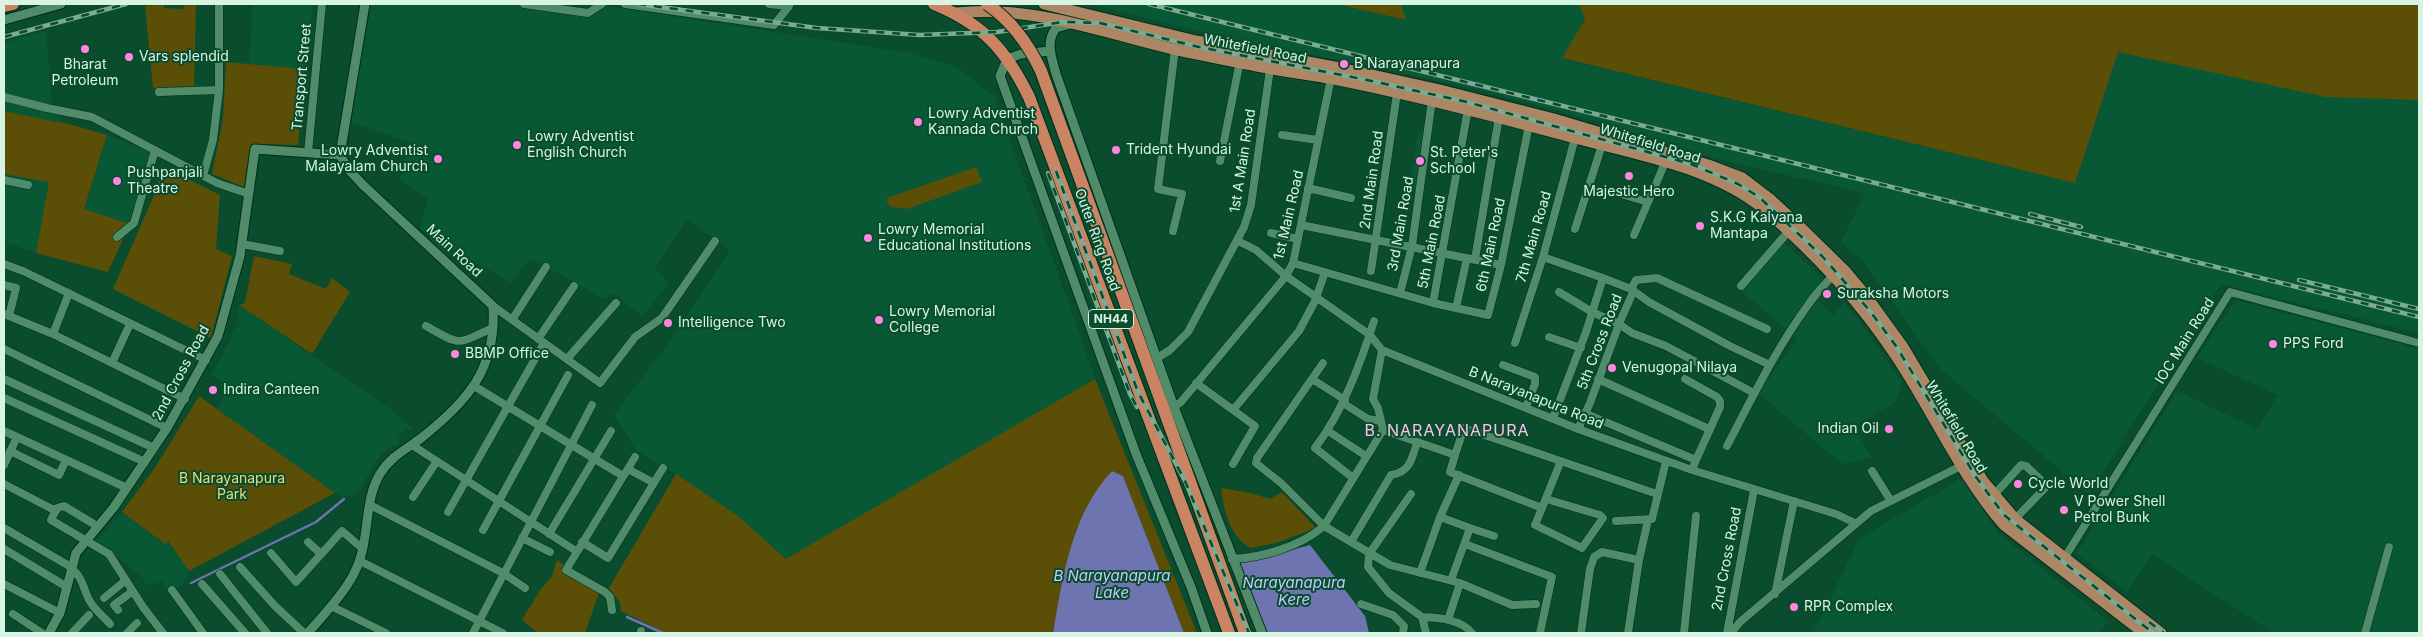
<!DOCTYPE html>
<html>
<head>
<meta charset="utf-8">
<style>
	body { margin:0 }
	#map { position:relative; width:2423px; height:637px; overflow:hidden; background:#094c2e; font-family:Inter,sans-serif }
	canvas { display:block }
	.frame { position:absolute; inset:0; border:5px solid #d7f5e2; pointer-events:none }
</style>
</head>
<body>
<div id="map">
<canvas width="2423" height="637"></canvas>
<div class="frame"></div>
</div>
<script>
const ctx = document.querySelector('canvas').getContext('2d');
ctx.lineJoin = 'round';
function fill(path, color) {
  ctx.fillStyle = color;
  ctx.fill(path, 'evenodd');
}
function trace(path, color, width, dash) {
  ctx.strokeStyle = color;
  ctx.lineWidth = width;
  ctx.lineCap = dash ? 'butt' : 'round';
  ctx.setLineDash(dash || []);
  ctx.stroke(path);
}
function write(font, color, halo, rows, align = 'center') {
  ctx.font = font + ' Inter,sans-serif';
  ctx.lineWidth = 4;
  ctx.setLineDash([]);
  ctx.textBaseline = 'middle';
  ctx.strokeStyle = halo;
  ctx.fillStyle = color;
  for (const [text, x, y, turn = 0] of rows) {
    ctx.save();
    ctx.translate(x, y);
    ctx.rotate((+turn || 0) * Math.PI / 180);
    ctx.textAlign = isNaN(turn) ? turn : align;
    if (halo) ctx.strokeText(text, 0, 0);
    ctx.fillText(text, 0, 0);
    ctx.restore();
  }
}
const built = new Path2D(`
	M253,4H313L304,69L249,64Z
	M371,4H507L590,16L607,6L910,53L957,67L994,96L1117,438L666,633L628,615L621,611L620,603L609,588L676,474L636,450L614,415L673,337L730,250L687,220L655,268L669,283L643,316L613,293L604,299L530,258L512,283L447,246L443,252L420,228L428,199L399,180L412,143L351,122Z
	M1088,4H1336L1405,20L1401,4H1579L1585,18L1563,59L2074,183L2134,4H2419V333L2221,284L2089,494L1940,369L1863,261L1841,242L1865,193L1721,160L1586,118L1472,88L1207,33Z
	M46,31L52,107L62,122L36,253L4,241V43Z
	M1418,130L1430,132L1422,193L1409,189Z
	M107,135L151,152L130,224L84,210Z
	M1783,242L1826,281L1813,296L1833,315L1844,302L1863,326L1902,383L1895,402L1854,427L1871,457L1842,464L1758,393L1797,339L1742,291Z
	M2235,300L2419,349V633H2274L2152,554L2127,592L2077,553L2177,391L2257,429L2278,395L2197,358Z
	M239,305L390,409L417,432L406,429L399,436L398,445L391,446L377,459L358,493L343,497L335,493L218,409L229,386L211,375L231,339L233,330L240,325L237,310Z
	M1962,478L1998,533L2108,621L2098,633H1813L1860,538Z
	M122,512L164,544L167,540L189,571L183,584L167,591L162,581L148,586L141,576L109,550L95,542Z`);
const green = new Path2D(`
	M164,4V8L184,9L185,4H196L194,86L153,88L145,6Z
	M1336,4H1401L1406,20Z
	M1579,4H2419V100L2326,97L2118,52L2075,183L1562,58L1585,19Z
	M226,62L304,69L298,145L251,144L244,187L212,174L223,120Z
	M4,111L61,123L62,122L107,135L84,209L130,224L108,272L36,253L49,182L4,174Z
	M163,167L220,195L216,249L232,256L211,338L113,289L152,200Z
	M976,167L982,182L907,209L891,207L887,202V198Z
	M254,256L292,264L289,274L326,289L332,278L350,292L312,354L239,305L245,303Z
	M1095,379L1197,633H1184L1123,476L1112,471L1076,530L1063,579L1053,633H666L621,611L620,603L609,588L676,474L738,516L786,559Z
	M199,396L335,493L189,571L168,541L165,544L122,512L156,466Z
	M1221,488L1251,493L1270,499L1282,492L1316,528L1276,543L1250,548C1229,535 1224,511 1221,488Z
	M557,560L565,566L564,573L599,593L585,633H538L522,620L540,590L552,576Z`);
const water = new Path2D(`
	M1112,471L1123,476L1184,633H1053C1063,576 1071,515 1112,471Z
	M1310,545L1365,616L1369,633H1267L1239,564Z`);
const stream = new Path2D(`
	M191,583L316,522L344,499
	M627,617L663,633`);
const minor = new Path2D(`
	M524,4L588,13L602,4
	M625,4L774,25L789,6
	M769,4L789,6L790,4
	M159,92L219,90
	M4,97L47,108L92,117L217,183L249,194
	M1282,135L1318,140
	M308,153L322,4
	M1220,161L1240,61
	M203,176L213,140L219,90V4
	M4,180L28,185
	M1308,188L1351,198
	M1618,193L1648,202
	M1301,225L1501,265
	M1575,229L1602,145
	M1173,231L1182,194L1158,189L1175,49
	M1271,233L1298,239
	M1634,235L1667,158
	M117,237L134,223L155,150
	M1238,241L1256,250L1286,276L1370,335L1382,350L1578,429L1692,470L1836,514L1855,523
	M242,244L280,251
	M1543,257L1603,278L1586,332L1553,418
	M1475,259L1499,117
	M1293,263L1433,303L1488,315L1501,265L1529,125
	M4,264L23,271L206,360
	M1371,271L1397,93
	M1603,278L1631,289L1649,302L1730,346L1770,365
	M4,285L16,288L9,316
	M1741,286L1788,232
	M1631,289L1636,280L1657,278L1767,329
	M1559,292L1592,312L1619,324L1632,333L1666,346L1754,393
	M1400,293L1412,246L1432,100
	M1433,303L1470,98
	M493,306L600,383L635,337L662,318L715,241
	M1456,308L1467,258
	M4,314L53,334L185,399
	M512,320L546,267
	M426,326C462,347 456,344 493,328
	M53,334L69,293
	M1549,337L1581,348
	M538,339L574,286
	M1515,343L1543,257L1575,138
	M4,349L167,428
	M1157,358L1170,350L1188,332L1244,227L1251,205L1270,69
	M567,359L616,303
	M112,363L130,324
	M1323,363L1257,458L1256,463L1281,483L1324,526L1390,565L1460,583L1512,605L1536,604
	M1503,365L1535,377V384L1526,407
	M4,379L154,448
	M1312,379L1345,400
	M1598,379L1709,429
	M1685,379L1717,397L1720,401V407L1696,460
	M1196,383L1255,426L1233,464
	M474,386L623,476
	M4,398L145,462
	M1343,403L1368,419L1381,421
	M1174,407L1181,402L1286,276L1293,263L1331,78
	M1233,410L1299,331L1315,301L1325,272
	M1584,413L1696,460L1692,470
	M1578,429L1590,403L1619,324L1633,292
	M1383,430L1455,455L1464,428L1657,494
	M4,431L127,488
	M1328,431L1366,456
	M412,445L576,551
	M1727,446C1752,398 1776,349 1808,305C1815,294 1825,285 1833,275
	M10,451L59,475L66,460
	M1455,455L1450,472L1542,508L1560,463
	M4,465L17,437
	M628,469L654,483
	M1872,471L1891,501
	M1353,478L1315,448C1343,411 1360,365 1374,321
	M4,484L56,511
	M1411,494L1369,554L1368,567L1389,593L1422,617L1426,633
	M1994,495L2021,465L2026,466L2044,483L2045,488L2015,519
	M413,497L437,461
	M370,505L503,573L525,588
	M1542,508L1535,525L1582,548L1603,518L1600,515L1546,499
	M448,512L544,343
	M1440,517L1459,475
	M1616,521L1652,519L1666,461
	M97,526L64,506L57,508L51,520L109,554L143,607L163,633
	M4,528L71,567
	M1470,528L1494,536
	M483,530L568,375
	M549,534L611,431
	M522,538L550,552
	M308,542L321,554
	M582,542L608,558L663,468
	M1351,542L1391,475C1410,472 1412,459 1417,442
	M1465,544L1552,577L1540,633
	M4,549L67,587
	M271,553L296,582L342,531L363,549
	M1232,559C1262,558 1301,546 1324,526L1383,430L1378,408L1373,399L1382,350
	M360,561L503,633
	M2065,562V557L2230,292L2419,343
	M240,567L275,606L304,633
	M71,569C84,577 83,591 91,603C95,610 104,617 110,624
	M1420,573L1440,517L1470,528L1451,580
	M220,574L267,633
	M4,584L60,613
	M202,584L245,633
	M172,590L203,633
	M1775,594L1794,501
	M104,598L126,580
	M1361,604L1393,615L1404,626L1403,633
	M331,606L386,633
	M118,610L114,605L133,591
	M612,610L610,597L605,592L566,570L635,457
	M13,614L42,633
	M1422,617C1439,618 1461,619 1472,633
	M1448,620L1460,583
	M72,633L89,615
	M127,633L137,623
	M473,633L592,405
	M641,633V631
	M1581,633L1590,569L1594,557L1602,552L1639,560
	M1628,633L1639,560L1648,520
	M1684,633L1696,516
	M1727,633L1754,490
	M1731,633L1740,622L1871,511L1965,464
	M2365,633L2389,547`);
const tertiary = new Path2D(`
	M4,20L61,4
	M1070,24L1056,28C1045,42 1052,58 1056,74L1174,407L1262,633
	M1050,51L1021,54L1007,59L1000,76L1136,454L1191,587L1207,633
	M49,633L60,613L76,553L114,507L167,428L218,336L240,256L255,149L340,155
	M308,633C326,612 352,586 360,559C369,532 365,498 380,474C390,457 405,450 420,439C467,402 497,369 493,306L363,185L349,170L340,155L365,4`);
const primary = new Path2D(`
	M1044,4L1196,41L1345,69L1440,90L1554,119L1708,165L1742,178L1771,200L1796,223L1846,272L1866,296L1903,347L1983,481L2015,519L2161,633
	M956,13C1035,4 1112,36 1187,52C1216,58 1244,64 1273,69C1293,73 1314,75 1334,79C1415,95 1495,116 1575,138C1639,155 1713,167 1765,210C1814,252 1858,299 1894,353C1932,409 1959,473 2004,525L2144,633`);
const trunk = new Path2D(`
	M934,4C983,24 1006,50 1029,97L1229,633
	M4,6L13,4
	M1041,71L1245,633`);
const rail = new Path2D(`
	M638,4L817,28L920,35L997,32L1063,22L1100,23L1199,47L1367,80L1467,102L1691,164L1738,184L1759,197L1822,256L1870,311L1896,346L1976,477L2004,515L2153,633
	M1149,4L2419,317
	M4,37L126,4
	M1056,171L1138,392L1185,481L1249,633
	M1048,173L1130,394L1137,407
	M2030,214L2081,227
	M2299,280L2419,309
	M2149,622L2164,633`);
const trunkBridge = new Path2D(`
	M987,4C1012,21 1028,43 1041,71`);
const markers = [
	[85,49,5,"#ff85df"],
	[129,57,5,"#ff85df"],
	[1344,64,5,"#ff85df"],
	[918,122,5,"#ff85df"],
	[517,145,5,"#ff85df"],
	[1116,150,5,"#ff85df"],
	[438,159,5,"#ff85df"],
	[1420,161,5,"#ff85df"],
	[1629,176,5,"#ff85df"],
	[117,181,5,"#ff85df"],
	[1700,226,5,"#ff85df"],
	[868,238,5,"#ff85df"],
	[1827,294,5,"#ff85df"],
	[879,320,5,"#ff85df"],
	[668,323,5,"#ff85df"],
	[2273,344,5,"#ff85df"],
	[455,354,5,"#ff85df"],
	[1612,368,5,"#ff85df"],
	[213,390,5,"#ff85df"],
	[1889,429,5,"#ff85df"],
	[2018,484,5,"#ff85df"],
	[2064,510,5,"#ff85df"],
	[1794,607,5,"#ff85df"]
];
const shields = [
	[1111,319,45]
];
const shieldNames = [
	["NH44",1111,319]
];
const streetNames = [
	["Whitefield Road",1255,49,11],
	["Transport Street",302,77,-85],
	["Whitefield Road",1650,144,17],
	["1st A Main Road",1243,161,-81],
	["2nd Main Road",1372,180,-82],
	["1st Main Road",1289,215,-77],
	["3rd Main Road",1401,224,-80],
	["7th Main Road",1534,237,-74],
	["Outer Ring Road",1097,240,70],
	["5th Main Road",1432,242,-79],
	["6th Main Road",1491,245,-78],
	["Main Road",454,251,43],
	["IOC Main Road",2185,341,-58],
	["5th Cross Road",1600,342,-69],
	["2nd Cross Road",181,373,-62],
	["B Narayanapura Road",1536,398,22],
	["Whitefield Road",1956,427,59],
	["2nd Cross Road",1727,559,-79]
];
const poiNames = [
	["Vars splendid",139,57],
	["B Narayanapura",1354,64],
	["Bharat",85,65,"center"],
	["Petroleum",85,81,"center"],
	["Lowry Adventist",928,114],
	["Kannada Church",928,130],
	["Lowry Adventist",527,137],
	["English Church",527,153],
	["Trident Hyundai",1126,150],
	["Lowry Adventist",428,151,"right"],
	["Malayalam Church",428,167,"right"],
	["St. Peter's",1430,153],
	["School",1430,169],
	["Pushpanjali",127,173],
	["Theatre",127,189],
	["Majestic Hero",1629,192,"center"],
	["S.K.G Kalyana",1710,218],
	["Mantapa",1710,234],
	["Lowry Memorial",878,230],
	["Educational Institutions",878,246],
	["Suraksha Motors",1837,294],
	["Lowry Memorial",889,312],
	["College",889,328],
	["Intelligence Two",678,323],
	["PPS Ford",2283,344],
	["BBMP Office",465,354],
	["Venugopal Nilaya",1622,368],
	["Indira Canteen",223,390],
	["Indian Oil",1879,429,"right"],
	["Cycle World",2028,484],
	["V Power Shell",2074,502],
	["Petrol Bunk",2074,518],
	["RPR Complex",1804,607]
];
const parkNames = [
	["B Narayanapura",232,479],
	["Park",232,495]
];
const waterNames = [
	["B Narayanapura",1112,576],
	["Lake",1112,593],
	["Narayanapura",1294,583],
	["Kere",1294,600]
];
const quarterNames = [
	["B. NARAYANAPURA",1447,431]
];
fill(built, '#085836');
fill(green, '#5b4f07');
fill(water, '#6e74b0');
trace(stream, '#6e74b0', 2.5);
trace(minor, '#002f19', 9);
trace(tertiary, '#002f19', 11);
trace(primary, '#002f19', 13);
trace(trunk, '#002f19', 14);
trace(minor, '#508b6a', 8);
trace(tertiary, '#508b6a', 9);
trace(primary, '#ac8665', 11);
trace(trunk, '#ca8464', 12);
trace(rail, '#7caa92', 4.5);
trace(rail, '#094c2e', 2.5, [8]);
trace(trunkBridge, '#002f19', 14, []);
trace(trunkBridge, '#ca8464', 12);
for (const [x, y, r, color] of markers) {
  const dot = new Path2D();
  dot.arc(x, y, r, 0, 2 * Math.PI);
  ctx.fillStyle = color;
  ctx.fill(dot);
  trace(dot, '#094c2e', 2);
}
for (const [x, y, w] of shields) {
  const box = new Path2D();
  box.roundRect(x - w / 2, y - 9.5, w, 19, 4);
  ctx.fillStyle = '#094c2e';
  ctx.fill(box);
  trace(box, '#d7f5e2', 1);
}
write('bold 12px', '#d7f5e2', null, shieldNames);
write('14px', '#d7f5e2', '#094c2e', streetNames);
write('14px', '#d7f5e2', '#094c2e', poiNames, 'left');
write('14px', '#eeda78', '#094c2e', parkNames);
write('italic 15px', '#c2c9fd', '#094c2e', waterNames);
ctx.letterSpacing = '1px';
write('16px', '#fbc3e9', '#094c2e', quarterNames);
ctx.letterSpacing = '0px';
</script>
</body>
</html>
